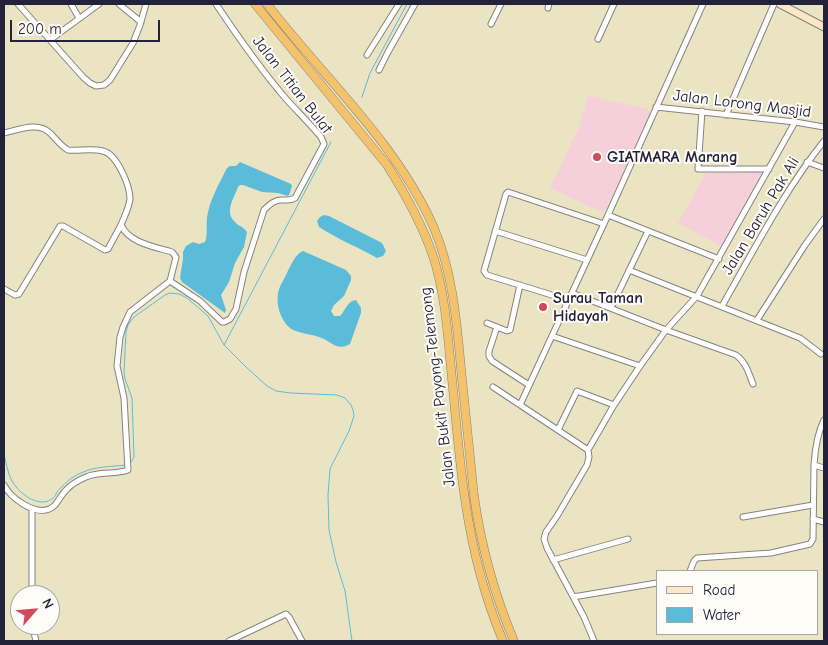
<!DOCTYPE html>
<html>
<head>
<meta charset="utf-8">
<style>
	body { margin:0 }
	#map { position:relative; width:828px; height:645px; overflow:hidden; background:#ebe4c3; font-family:"Comic Neue",sans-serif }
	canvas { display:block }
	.frame { position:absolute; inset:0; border:5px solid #22223b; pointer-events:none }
	.legend { position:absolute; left:656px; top:570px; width:162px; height:65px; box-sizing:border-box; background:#fdfcf7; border:1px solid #a5a5ac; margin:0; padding:6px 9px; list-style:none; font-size:15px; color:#22223b }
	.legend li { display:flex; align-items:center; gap:10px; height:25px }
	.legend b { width:25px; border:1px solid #a5a5ac }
	.north { position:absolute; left:10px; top:585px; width:50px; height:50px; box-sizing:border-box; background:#fdfcf7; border:1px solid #a5a5ac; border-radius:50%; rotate:63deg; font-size:14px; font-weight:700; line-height:20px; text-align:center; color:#22223b }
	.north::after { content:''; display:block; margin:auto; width:18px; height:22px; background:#d1495b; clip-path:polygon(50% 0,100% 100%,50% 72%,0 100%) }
	.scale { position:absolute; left:10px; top:20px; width:150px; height:22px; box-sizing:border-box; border:2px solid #22223b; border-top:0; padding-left:6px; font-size:15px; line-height:18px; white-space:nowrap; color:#22223b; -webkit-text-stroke:4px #fdfcf7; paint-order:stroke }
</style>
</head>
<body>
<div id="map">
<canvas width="828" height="645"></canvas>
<div class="frame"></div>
<ul class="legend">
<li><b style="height:6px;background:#fbe7c3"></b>Road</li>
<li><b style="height:14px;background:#5abcd9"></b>Water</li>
</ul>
<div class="north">N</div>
<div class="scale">200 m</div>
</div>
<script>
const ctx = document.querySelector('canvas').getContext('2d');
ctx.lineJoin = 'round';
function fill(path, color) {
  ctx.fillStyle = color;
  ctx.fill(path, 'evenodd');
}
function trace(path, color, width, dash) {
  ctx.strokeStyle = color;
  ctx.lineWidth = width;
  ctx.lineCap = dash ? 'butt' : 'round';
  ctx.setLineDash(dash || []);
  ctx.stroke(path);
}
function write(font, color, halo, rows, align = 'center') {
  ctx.font = font + ' "Comic Neue",sans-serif';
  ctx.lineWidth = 4;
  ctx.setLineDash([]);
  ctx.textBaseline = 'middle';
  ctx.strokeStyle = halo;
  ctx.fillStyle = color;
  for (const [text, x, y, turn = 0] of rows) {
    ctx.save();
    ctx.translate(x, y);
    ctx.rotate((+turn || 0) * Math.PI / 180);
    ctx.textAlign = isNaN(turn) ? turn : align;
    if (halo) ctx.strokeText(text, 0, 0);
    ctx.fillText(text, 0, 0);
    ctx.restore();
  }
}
const built = new Path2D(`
	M588,96L648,109L650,113L604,213L550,188L579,127Z
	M764,172L723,247L678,223L706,173Z`);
const water = new Path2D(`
	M240,162L291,184L292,186L289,195L288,196L278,193L262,192L243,185H240L238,187C234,198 224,212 235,222C239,227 242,225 247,232L244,247L235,263L229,282L221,295L226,310L225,313L182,282L180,278L183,259V252L186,246L193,242L199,244L205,242C208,234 206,226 207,218C209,201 219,184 227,168L230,166H236Z
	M324,215L329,216L382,243L386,251L383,256L377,258C358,247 337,239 319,227L317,221L320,217Z
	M303,251L346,270L351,276V280L344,296L334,305L331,311L334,316H340C346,310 347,301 356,300L361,308V313L350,344C336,352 332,341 319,337C311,334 296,333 290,328C280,320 276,304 278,293C279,287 283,281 286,275C290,267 295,254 303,251Z`);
const stream = new Path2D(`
	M362,97L370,73L407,4
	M224,345L331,142
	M4,455C7,465 8,476 14,484C21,495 41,509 53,498C55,497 56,494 57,492C64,484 71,477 81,473C95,466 111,467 126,465
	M129,463L132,461L134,457L132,398L125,379L124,372L126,332L128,325L134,317L165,295L170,293L179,294L187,298L208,316L224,345L246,367L267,386L276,391L291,393L337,395L345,398L351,405L353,410L354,416L349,431L330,469L328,495L329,530L336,562L345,591L352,641`);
const minor = new Path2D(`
	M18,4L83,77L90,83L96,86L104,85L110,80L133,43L140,25L146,4
	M71,4L79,18
	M119,4L141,22
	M548,8L549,4
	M491,24L501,4
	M598,39L614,4
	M50,40L99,4
	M367,55L399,4
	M379,70L388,52L415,4
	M656,107L795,122L824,127
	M702,111L698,169H769
	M726,115L774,4
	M4,133C18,130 38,121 50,133C56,139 61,146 68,150C79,151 92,148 103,151C117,154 130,186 130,199C129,208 124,217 121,225C129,243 155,247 172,252L176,257L170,281L130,312L123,327L120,337L117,366L124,398L128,470C115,475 100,471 86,477C79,480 72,484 67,489C62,494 59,500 55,505C46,514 33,510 23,504C15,499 8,493 4,485
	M807,162L824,168
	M608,215L719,259
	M495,231L587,260
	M629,270L800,338L821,354
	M170,281L200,301L222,322H224L230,319L236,309L244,272L264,210C269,205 275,199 283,200C288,200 290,201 295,198L324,144L321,137C310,124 298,112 287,100C261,70 238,37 216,4
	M520,285L510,330L507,331L497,327L489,351V356L492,361L529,385
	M4,289L15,295L19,294L60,226H63L105,250L108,249L121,225
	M572,293L666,330L736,355C746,362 749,374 753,384
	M568,300L487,275L484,271L506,194L508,192L604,224
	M722,306C754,250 784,191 824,141
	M611,308L648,231
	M757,320L805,245L824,219
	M487,323L497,327
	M552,336L640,366
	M493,387L588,450
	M520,405L608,215L703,4
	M558,430L577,391L614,405
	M814,465L824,468
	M32,509V595
	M743,517L813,505
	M813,519L824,522
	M553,560L628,539
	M690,571L694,561L697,558L771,553L810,544L813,539L814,465C815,449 817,434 824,420
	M573,597L657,583
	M32,625L36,641
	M229,641L286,614L289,617L302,641
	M594,641L584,617L547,548L544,539L546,532L557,516L587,465L589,457L588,450L614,405L640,366L666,330L697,296L795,122`);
const secondary = new Path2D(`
	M780,4L824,27`);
const trunk = new Path2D(`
	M255,4L387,165C406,195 423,225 434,259C446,298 448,339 452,379C456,419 459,459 465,499C472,548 484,596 503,641
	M267,4C323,77 397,143 434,228C454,275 457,328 462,379C466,418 470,457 474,496C481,545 495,596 514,641`);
const markers = [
	[597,157,5,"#d1495b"],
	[543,307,5,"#d1495b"]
];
const streetNames = [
	["Jalan Titian Bulat",292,85,52],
	["Jalan Lorong Masjid",742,104,7],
	["Jalan Baruh Pak Ali",761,216,-59],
	["Jalan Bukit Payong-Telemong",438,387,-97]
];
const poiNames = [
	["GIATMARA Marang",607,157],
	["Surau Taman",553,298],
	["Hidayah",553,316]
];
fill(built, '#f5cfda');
fill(water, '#5abcd9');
trace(stream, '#5abcd9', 1);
trace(minor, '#86837f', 7);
trace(secondary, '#86837f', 9);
trace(trunk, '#86837f', 9);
trace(minor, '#fff', 5);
trace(secondary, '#fbe7c3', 7);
trace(trunk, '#f4c26a', 8);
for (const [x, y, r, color] of markers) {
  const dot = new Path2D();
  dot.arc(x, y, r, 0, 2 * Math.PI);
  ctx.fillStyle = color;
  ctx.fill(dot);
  trace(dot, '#fdfcf7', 2);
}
write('16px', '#22223b', '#fdfcf7', streetNames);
write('bold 16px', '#22223b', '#fdfcf7', poiNames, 'left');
</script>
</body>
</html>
